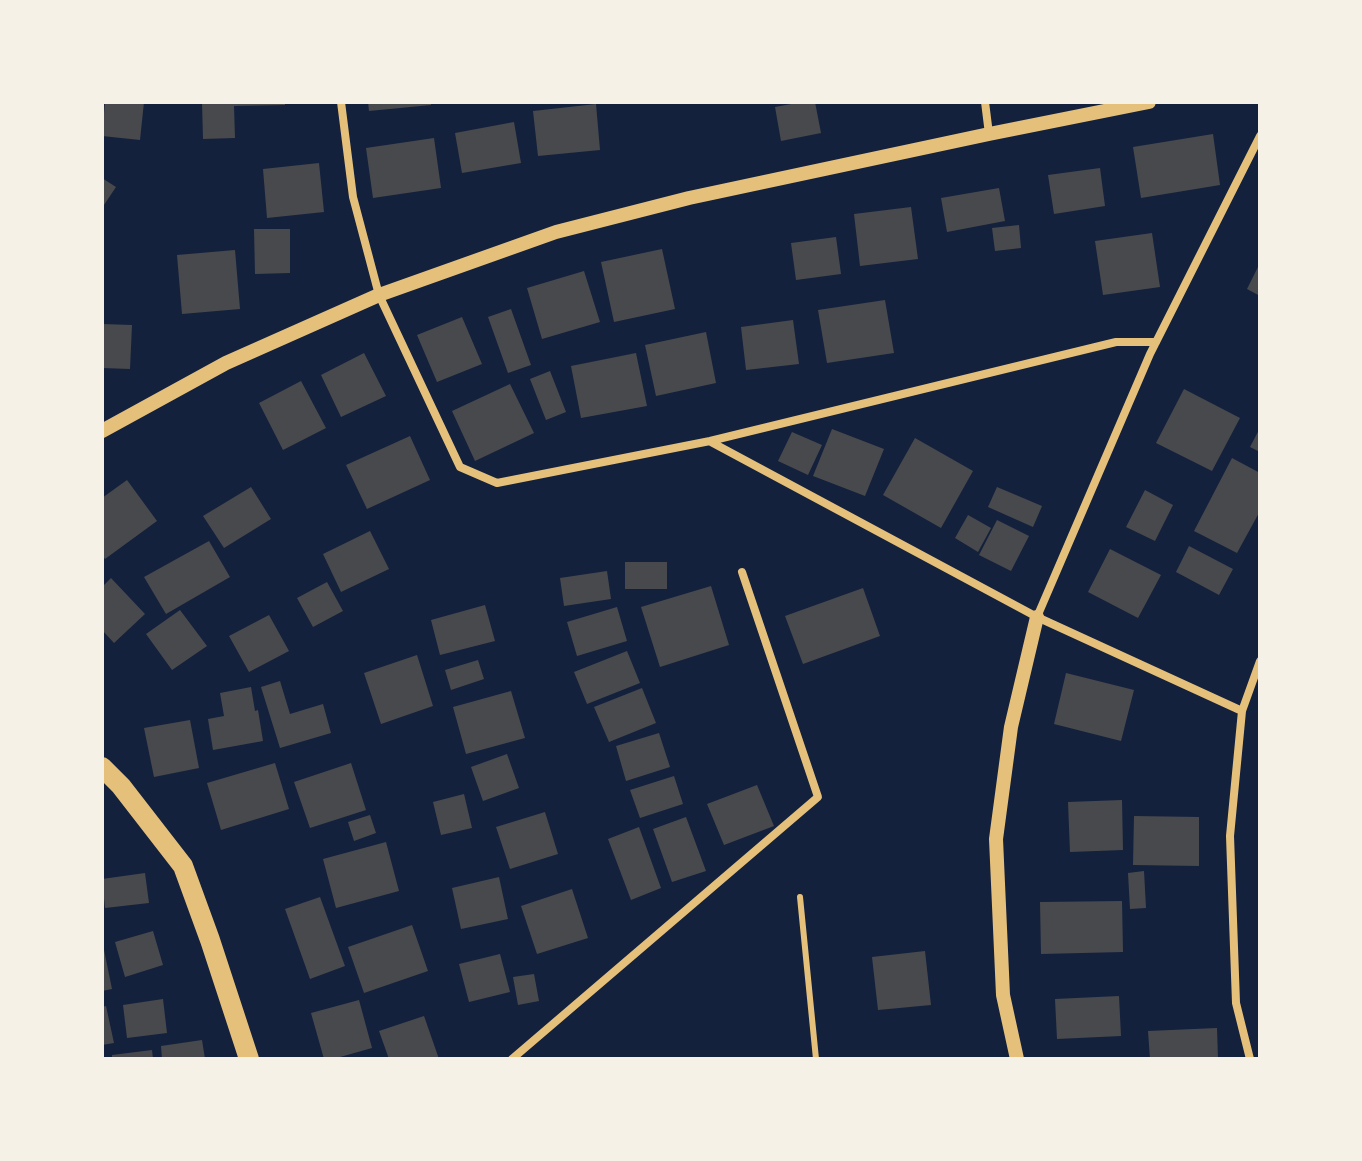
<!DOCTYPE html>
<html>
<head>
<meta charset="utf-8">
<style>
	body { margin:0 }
	#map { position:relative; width:1362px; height:1161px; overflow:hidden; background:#14213d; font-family:Overpass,sans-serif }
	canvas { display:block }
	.frame { position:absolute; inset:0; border:104px solid #f6f1e7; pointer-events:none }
</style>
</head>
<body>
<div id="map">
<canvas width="1362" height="1161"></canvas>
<div class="frame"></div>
</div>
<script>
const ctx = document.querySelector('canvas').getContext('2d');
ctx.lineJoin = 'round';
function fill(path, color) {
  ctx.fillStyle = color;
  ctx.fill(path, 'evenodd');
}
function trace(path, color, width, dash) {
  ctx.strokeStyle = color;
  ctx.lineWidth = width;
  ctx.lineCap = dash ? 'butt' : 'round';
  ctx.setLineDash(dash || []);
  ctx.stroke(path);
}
const building = new Path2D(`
	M105,102H144L140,140L102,136Z
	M202,102H285V105L234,106L235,138L203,139Z
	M368,102H431V105L369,111Z
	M802,102H815L821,133L781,141L775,107Z
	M596,104L600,150L538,156L533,111Z
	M514,122L521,163L462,173L455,133Z
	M1213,134L1220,185L1141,198L1133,147Z
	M434,138L441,188L373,198L366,148Z
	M319,163L324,212L267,218L263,169Z
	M1100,168L1105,206L1054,214L1048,175Z
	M102,178L116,187L102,208Z
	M999,188L1005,221L947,232L941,198Z
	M911,207L918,259L860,266L854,214Z
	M1019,225L1021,248L995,251L992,228Z
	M254,229H290V273L255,274Z
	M1152,233L1160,287L1103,295L1095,241Z
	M836,237L841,274L796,280L791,243Z
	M662,249L675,309L614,322L601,262Z
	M235,250L240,309L182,314L177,255Z
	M1260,263V296L1247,289Z
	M584,271L600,322L542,339L527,288Z
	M885,300L894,353L827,363L818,310Z
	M511,309L531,365L508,373L488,317Z
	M462,317L482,364L437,382L417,335Z
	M793,320L799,364L746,370L741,327Z
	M102,324L132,325L130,369L102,368Z
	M706,332L716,383L656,396L645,345Z
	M364,353L386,396L341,417L321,375Z
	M636,353L647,406L581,418L571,366Z
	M550,371L566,412L546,420L530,379Z
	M301,381L326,428L283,450L259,403Z
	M510,384L534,433L475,461L452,411Z
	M1184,389L1240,418L1212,471L1156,443Z
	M1260,428V452L1250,447Z
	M832,429L884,449L865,496L813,476Z
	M792,432L822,445L808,475L778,461Z
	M410,436L430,480L367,509L346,465Z
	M915,438L973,471L941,528L883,495Z
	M1232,458L1260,473V511L1237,553L1194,531Z
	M127,480L157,521L105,559L102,555V498Z
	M251,487L271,519L224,548L203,516Z
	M997,487L1042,506L1033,527L988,507Z
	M1145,490L1173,505L1155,541L1126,527Z
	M968,515L991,528L978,552L955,538Z
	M997,520L1029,536L1011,571L979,555Z
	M370,531L389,569L341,592L323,554Z
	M209,541L230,577L166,614L144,577Z
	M1189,546L1233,569L1219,595L1176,572Z
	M1110,549L1161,575L1138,618L1088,592Z
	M625,562H667V589H625Z
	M607,571L611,599L564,606L560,578Z
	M111,578L145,614L114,643L102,630V587Z
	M327,582L343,611L313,627L297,598Z
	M711,586L729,645L660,667L641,607Z
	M863,588L880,636L803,664L785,616Z
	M485,605L495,641L440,655L431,620Z
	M617,607L627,641L577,656L567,622Z
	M180,610L207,646L172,670L146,634Z
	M269,615L289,651L249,672L229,636Z
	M627,651L640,683L587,704L574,672Z
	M417,655L433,706L381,724L364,673Z
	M478,660L484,679L451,690L445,670Z
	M1066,673L1134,690L1121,741L1054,724Z
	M280,681L290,714L323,704L331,733L280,748L261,687Z
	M251,687L255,711L258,710L263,741L213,750L208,719L224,716L220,693Z
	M642,688L656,723L609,742L594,707Z
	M511,691L525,738L466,754L453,707Z
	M190,720L199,768L154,777L144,728Z
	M659,733L670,767L626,781L616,746Z
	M507,754L519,788L483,801L471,767Z
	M275,763L289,809L221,830L207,783Z
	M351,763L366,810L310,828L294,782Z
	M674,776L683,804L640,818L630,790Z
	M757,785L774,826L724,845L707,804Z
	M464,794L472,828L441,835L433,802Z
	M1122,800L1123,850L1070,852L1068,802Z
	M545,812L558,854L510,869L496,827Z
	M370,815L376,833L354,841L348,822Z
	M1134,816L1199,817V866L1133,865Z
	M686,817L706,871L672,882L653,829Z
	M639,827L661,888L631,900L608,839Z
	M386,842L399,891L336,908L323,859Z
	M1144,871L1146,908L1130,909L1128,873Z
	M145,873L149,903L105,908L102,879Z
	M499,877L508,919L461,929L452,888Z
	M572,889L588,938L537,954L521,906Z
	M320,897L345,966L310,979L285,909Z
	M1122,901L1123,952L1041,954L1040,902Z
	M412,925L428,971L364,993L348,947Z
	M153,931L163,965L125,977L115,942Z
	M102,945H103L112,989L102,991Z
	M925,951L931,1005L878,1010L872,957Z
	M500,954L510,992L469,1002L459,964Z
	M534,974L539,1001L518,1005L513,977Z
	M1119,996L1121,1036L1057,1039L1055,999Z
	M163,999L167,1033L127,1038L123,1005Z
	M359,1000L372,1048L333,1059H324L311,1013Z
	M106,1006L114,1043L102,1045V1007Z
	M424,1016L439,1059H389L379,1031Z
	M1217,1028L1218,1059H1150L1148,1031Z
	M202,1040L205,1059H162L161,1046Z
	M152,1050L153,1059H112V1055Z`);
const service = new Path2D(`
	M800,897L816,1059`);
const minor = new Path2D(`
	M341,102L353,197L379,295L460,467L497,483L710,441L1116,342H1156
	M985,102L989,134
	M711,442L1037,617L1242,711
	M1037,617L1150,354L1260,136
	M512,1059L818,797L742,572
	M1250,1059L1236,1003L1230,836L1242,711L1260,661`);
const tertiary = new Path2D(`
	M102,431L226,363L379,295L556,232L689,198L989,134L1149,102
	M1017,1059L1003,995L996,839L1011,727L1037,617`);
const primary = new Path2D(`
	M102,767L121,786L183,866L210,940L249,1059`);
fill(building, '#48494c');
trace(service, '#e5c07b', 6);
trace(minor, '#e5c07b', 8);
trace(tertiary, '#e5c07b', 14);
trace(primary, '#e5c07b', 20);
</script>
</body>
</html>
